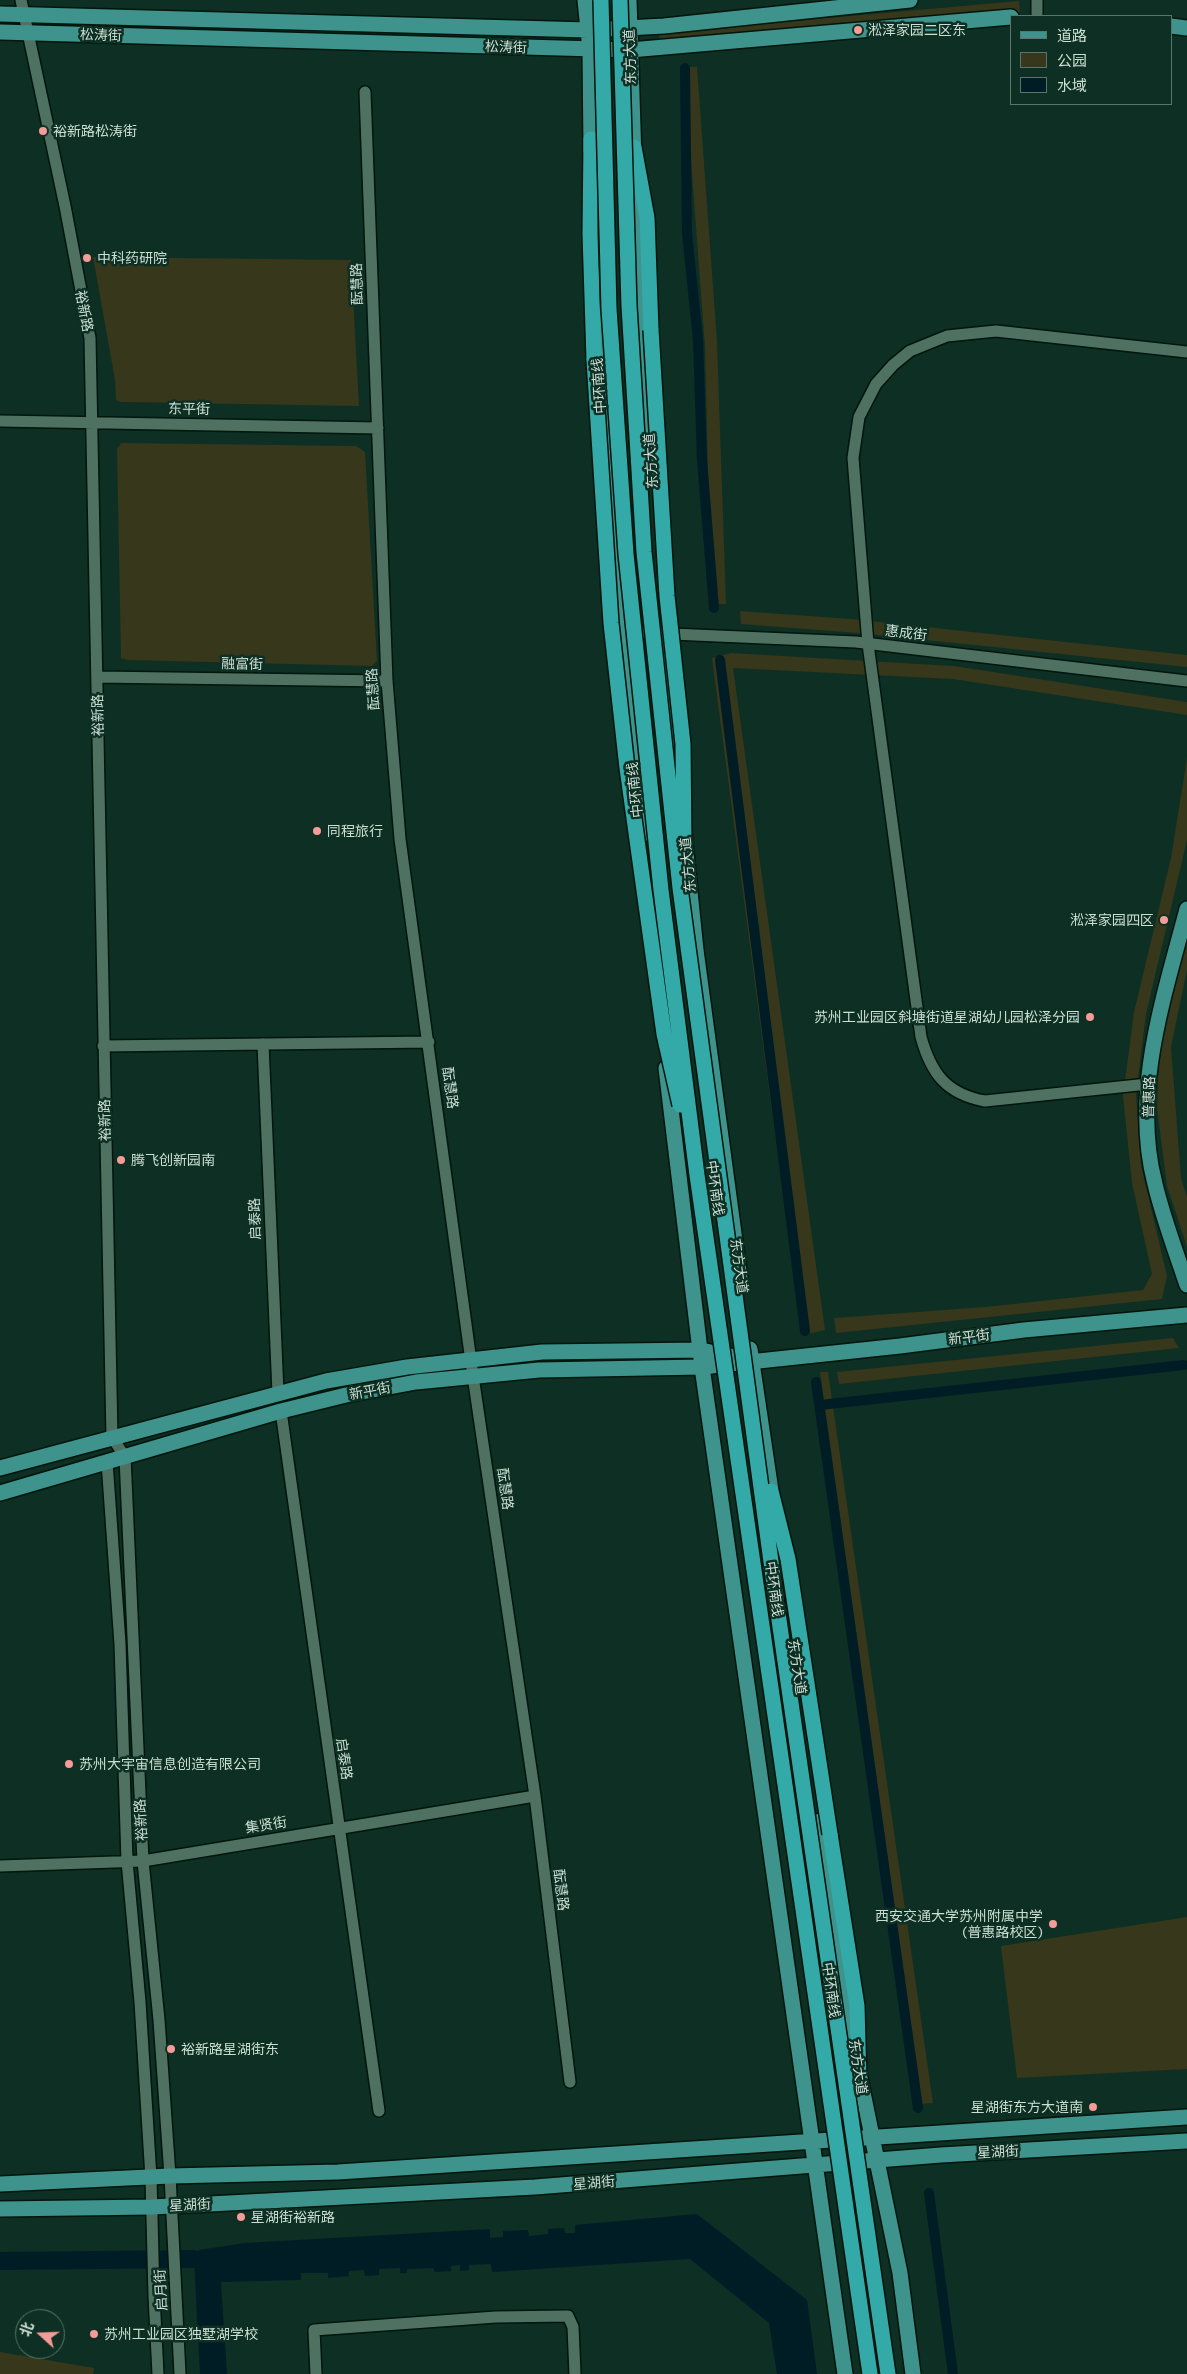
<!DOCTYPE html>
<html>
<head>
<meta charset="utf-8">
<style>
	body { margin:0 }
	#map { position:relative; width:1187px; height:2374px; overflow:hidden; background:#0e2f23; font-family:Commissioner,"Noto Sans SC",sans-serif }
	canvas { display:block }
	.legend { position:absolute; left:1010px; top:15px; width:162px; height:90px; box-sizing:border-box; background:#0e2f23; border:1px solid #5a756b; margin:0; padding:6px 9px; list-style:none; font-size:15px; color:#ccdfd6 }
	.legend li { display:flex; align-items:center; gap:10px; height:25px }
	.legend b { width:25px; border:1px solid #5a756b }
	.north { position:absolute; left:15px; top:2309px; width:50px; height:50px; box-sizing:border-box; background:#0e2f23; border:1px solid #5a756b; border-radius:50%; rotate:290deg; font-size:14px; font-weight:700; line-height:20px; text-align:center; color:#ccdfd6 }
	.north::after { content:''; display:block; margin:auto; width:18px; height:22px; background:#f59b98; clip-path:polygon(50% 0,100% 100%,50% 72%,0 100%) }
</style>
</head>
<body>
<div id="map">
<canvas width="1187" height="2374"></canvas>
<ul class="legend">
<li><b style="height:6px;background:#3e938c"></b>道路</li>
<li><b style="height:14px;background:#37371c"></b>公园</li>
<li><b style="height:14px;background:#001d26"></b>水域</li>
</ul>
<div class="north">北</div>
</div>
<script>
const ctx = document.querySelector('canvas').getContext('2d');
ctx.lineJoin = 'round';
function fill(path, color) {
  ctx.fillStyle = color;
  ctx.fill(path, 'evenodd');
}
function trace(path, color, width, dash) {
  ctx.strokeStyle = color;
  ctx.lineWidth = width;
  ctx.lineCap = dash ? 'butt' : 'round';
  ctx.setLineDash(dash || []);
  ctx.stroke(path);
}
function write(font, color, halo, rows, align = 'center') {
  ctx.font = font + ' Commissioner,"Noto Sans SC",sans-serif';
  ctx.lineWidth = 5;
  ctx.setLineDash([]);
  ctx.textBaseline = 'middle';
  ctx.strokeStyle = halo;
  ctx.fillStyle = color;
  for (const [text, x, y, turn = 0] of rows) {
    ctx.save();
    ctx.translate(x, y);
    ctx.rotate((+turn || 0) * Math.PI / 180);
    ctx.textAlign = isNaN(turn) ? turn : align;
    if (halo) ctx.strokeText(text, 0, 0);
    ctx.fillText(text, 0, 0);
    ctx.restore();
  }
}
const green = new Path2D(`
	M1019,1L1020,12L660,42L659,33Z
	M684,67H697L717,342L726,604H711L705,347Z
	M93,257L351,260L359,406L121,402L116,400L115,380Z
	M121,443L356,446L365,452L377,661L372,666L128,660L121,658L117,449Z
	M740,611L851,619L1187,655V667L858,633L741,624Z
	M731,653L954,666L1187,702V715L953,679L733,668L825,1330L807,1334L795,1287L712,658Z
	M1187,758V840L1146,1014L1136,1094L1141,1165L1167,1276L1162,1299L836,1333L834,1318L985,1307L1143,1290L1152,1274L1132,1183L1123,1096L1134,1012L1171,858Z
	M1187,927V970L1171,1047L1181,1178L1187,1197V1247L1167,1186L1157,1108L1159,1052Z
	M1173,1338L1179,1348L839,1384L837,1372Z
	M820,1372H828L933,2103L922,2104Z
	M1187,1917V2069L1017,2078L1001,1946Z
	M0,2352L94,2368L93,2374H0Z`);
const water = new Path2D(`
	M697,2214L807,2300L817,2374H777L769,2323L690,2259L492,2272L491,2264L469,2265V2270L460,2271V2265L451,2266V2271L435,2272L433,2268L407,2269V2273H400V2268L379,2269V2275L365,2276L364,2270L349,2271V2276L328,2278V2273H301V2280L221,2282L227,2374H200L194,2259L199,2250L245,2243L490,2229V2238L503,2237V2231L528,2230L529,2236L548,2234V2229L564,2228L565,2233H575V2225Z`);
const canal = new Path2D(`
	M685,68L687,233L698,340L702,460L714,608
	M720,660L805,1331
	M816,1382L918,2108
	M820,1405L1184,1365
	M929,2193L953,2374`);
const river = new Path2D(`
	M0,2261L194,2259`);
const minor = new Path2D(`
	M21,0L65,206L90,338L112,1437L125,1457L143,1861L159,2020L170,2176L180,2374
	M1037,0V16
	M365,92L387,681L400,839L473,1376L535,1796L570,2082
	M0,421L378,428
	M626,632L856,642L1187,681
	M97,677L387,681
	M263,1044L278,1393
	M103,1046L429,1042
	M1148,1084L985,1101C946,1094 931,1073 921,1037L868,644L853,458L859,417L876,384L893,365L910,351L947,336L996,331L1187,352
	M281,1411L379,2111
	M107,1462L120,1644L127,1861L140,2002L151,2178L154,2296L158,2374
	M0,1866L143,1861L535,1796
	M316,2374L314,2330L496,2317L568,2316L573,2327L575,2374`);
const major = new Path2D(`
	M585,0L590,50L591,151
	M629,0L634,159
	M0,14L588,30L664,26L910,0
	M1171,26L1187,28
	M0,32L630,50L1011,17
	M636,182L653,479
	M600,319L621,632L643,834
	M664,637L678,768
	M684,833L696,950L741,1286
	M1187,909C1164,997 1131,1092 1155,1184C1163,1218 1176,1252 1187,1285
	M666,1068L702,1367L845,2374
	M750,1349L773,1504
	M0,1468L326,1381L407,1367L542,1352L701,1350L735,1357
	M0,1493L281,1411L346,1395L416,1382L539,1370L702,1367L900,1346L1024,1330L1187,1315
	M820,1821L853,2036
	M858,2068L900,2273L913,2374
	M0,2184L170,2176L338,2172L1187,2117
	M0,2209L152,2207L535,2187L941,2155L1187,2141`);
const highway = new Path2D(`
	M591,139L590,234L594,360
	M634,147L647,218L651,330
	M830,1834L857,2006L859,2080`);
const highwayBridge = new Path2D(`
	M601,0L609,309L626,554L661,890L697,1175L870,2374
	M620,0L629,306L644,552L680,888L777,1606L888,2374
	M651,330L667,596L683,744L684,845
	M594,360L611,623L627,768L664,1034L680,1105
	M771,1491L788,1559L830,1834`);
const markers = [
	[858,30,5,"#f59b98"],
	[43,131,5,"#f59b98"],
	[87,258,5,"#f59b98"],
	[317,831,5,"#f59b98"],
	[1164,920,5,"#f59b98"],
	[1090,1017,5,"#f59b98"],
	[121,1160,5,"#f59b98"],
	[69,1764,5,"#f59b98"],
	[1053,1924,5,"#f59b98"],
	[171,2049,5,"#f59b98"],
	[1093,2107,5,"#f59b98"],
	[241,2217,5,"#f59b98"],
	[94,2334,5,"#f59b98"]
];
const poiNames = [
	["淞泽家园二区东",868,30],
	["裕新路松涛街",53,131],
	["中科药研院",97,258],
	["同程旅行",327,831],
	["淞泽家园四区",1154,920,"right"],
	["苏州工业园区斜塘街道星湖幼儿园松泽分园",1080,1017,"right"],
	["腾飞创新园南",131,1160],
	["苏州大宇宙信息创造有限公司",79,1764],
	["西安交通大学苏州附属中学",1043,1916,"right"],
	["(普惠路校区)",1043,1932,"right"],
	["裕新路星湖街东",181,2049],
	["星湖街东方大道南",1083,2107,"right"],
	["星湖街裕新路",251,2217],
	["苏州工业园区独墅湖学校",104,2334]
];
const streetNames = [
	["松涛街",101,35,2],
	["松涛街",506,47,2],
	["东方大道",630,57,-92],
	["酝慧路",357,284,-92],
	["裕新路",84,311,79],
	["中环南线",599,386,-94],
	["东平街",189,409,1],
	["东方大道",651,461,-94],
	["惠成街",906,633,7],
	["融富街",242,664,1],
	["酝慧路",373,689,-94],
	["裕新路",98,715,-91],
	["中环南线",635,790,-96],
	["东方大道",688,865,-96],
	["酝慧路",450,1088,82],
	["普惠路",1149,1097,-88],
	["裕新路",105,1120,-91],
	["中环南线",715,1188,82],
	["启泰路",255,1219,-92],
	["东方大道",739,1266,82],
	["新平街",969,1337,-7],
	["新平街",370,1391,-11],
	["酝慧路",505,1489,82],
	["中环南线",774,1589,82],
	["东方大道",797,1667,81],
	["启泰路",344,1759,82],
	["裕新路",141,1820,-93],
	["集贤街",266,1825,-9],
	["酝慧路",561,1890,83],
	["中环南线",831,1990,82],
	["东方大道",858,2067,81],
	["星湖街",998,2152,-3],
	["星湖街",594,2183,-5],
	["星湖街",190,2205,-3],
	["启月街",161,2290,-93]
];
fill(green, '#37371c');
fill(water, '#001d26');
trace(canal, '#001d26', 10);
trace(river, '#001d26', 18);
trace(minor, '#00160d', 14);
trace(major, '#00160d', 18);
trace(highway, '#00160d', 18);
trace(minor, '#4f7162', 11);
trace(major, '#3e938c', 15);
trace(highway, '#33a9a8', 15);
trace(highwayBridge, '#00160d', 18, []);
trace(highwayBridge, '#33a9a8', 15);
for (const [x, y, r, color] of markers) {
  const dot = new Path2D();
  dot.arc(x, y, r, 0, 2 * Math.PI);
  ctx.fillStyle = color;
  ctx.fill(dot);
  trace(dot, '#0e2f23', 2);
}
write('14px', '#ccdfd6', '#0e2f23', poiNames, 'left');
write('14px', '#ccdfd6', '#0e2f23', streetNames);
</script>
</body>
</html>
